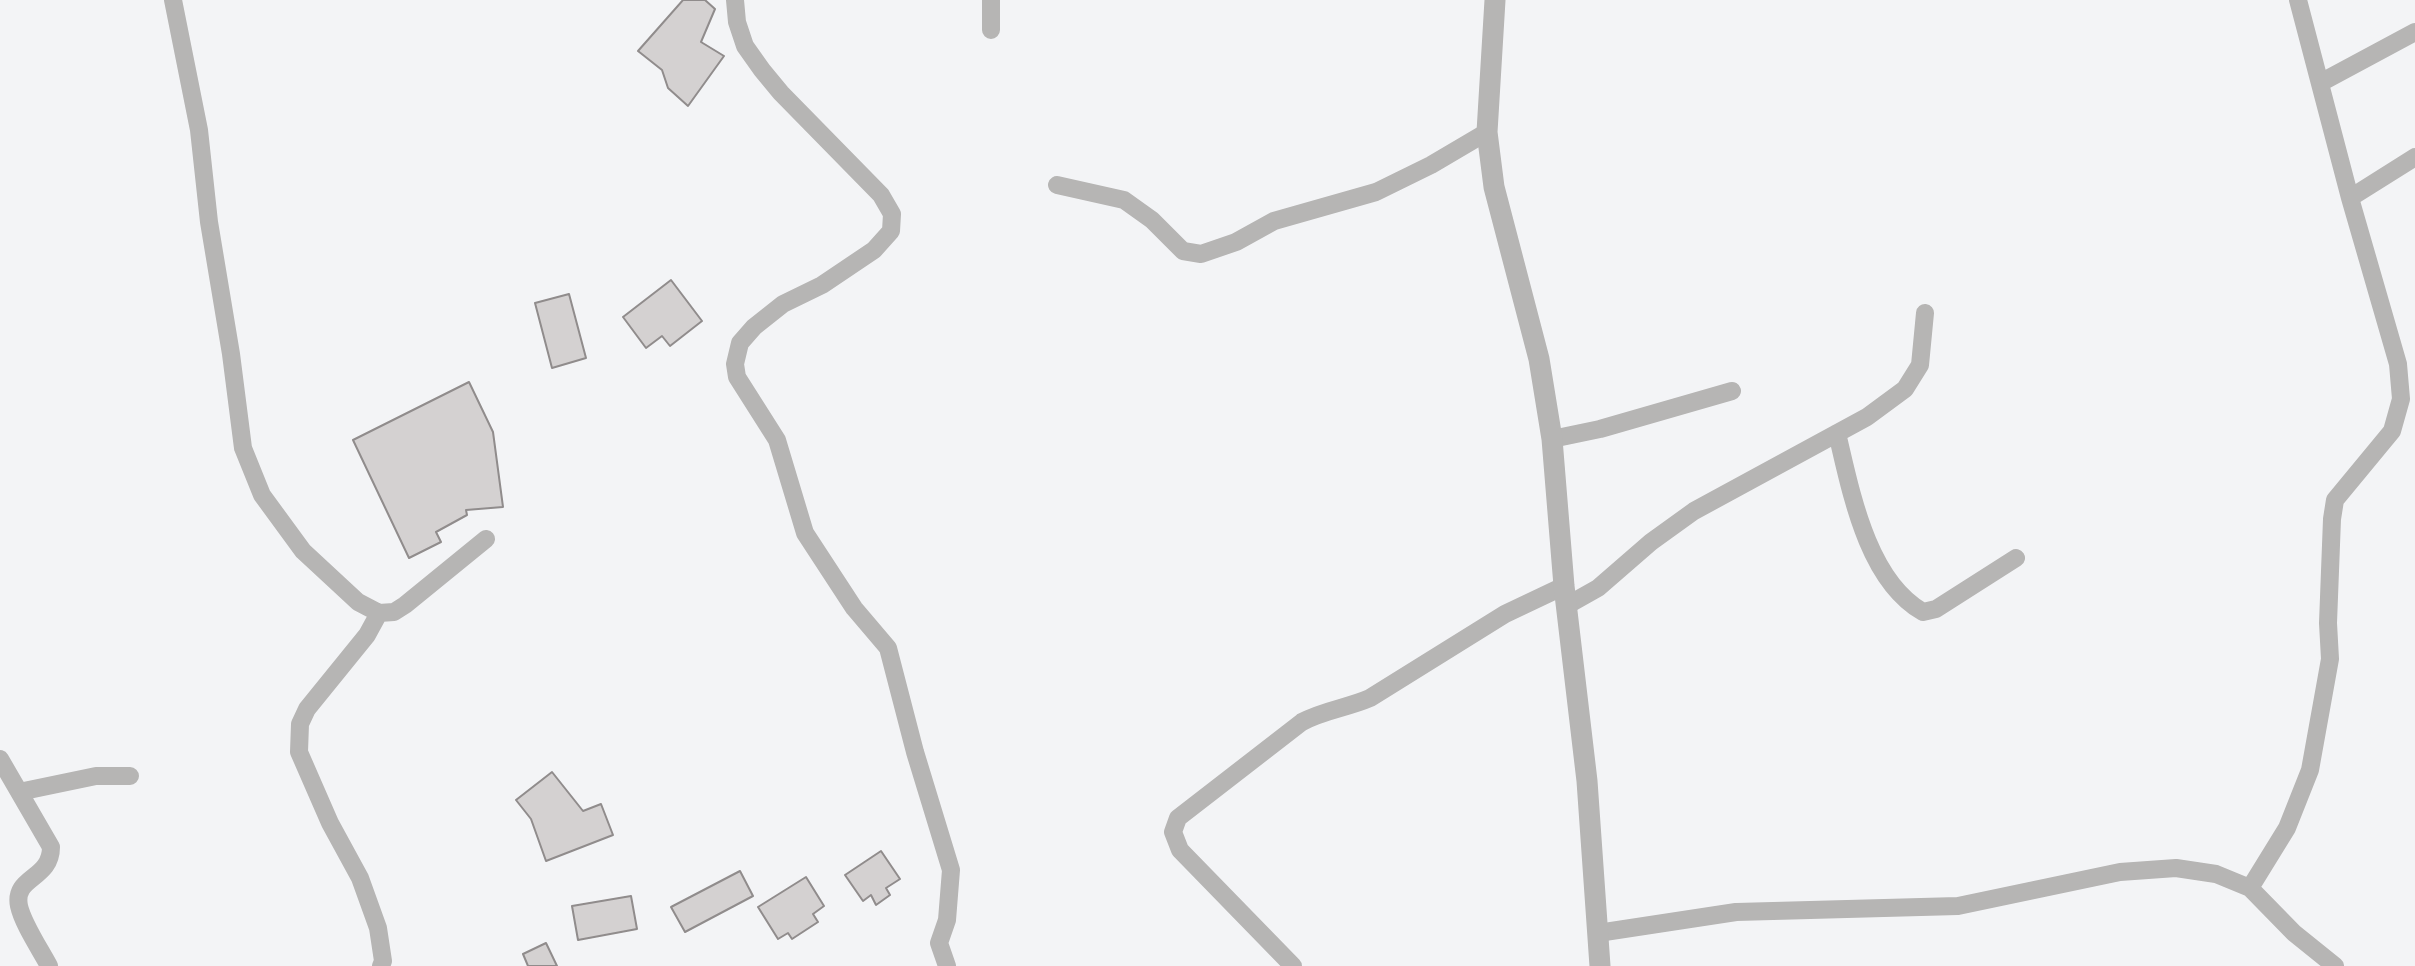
<!DOCTYPE html>
<html>
<head>
<meta charset="utf-8">
<style>
	body { margin:0 }
	canvas { display:block; background:#f3f4f6 }
</style>
</head>
<body>
<canvas width="2415" height="966"></canvas>
<script>
const ctx = document.querySelector('canvas').getContext('2d');
ctx.lineJoin = 'round';
function fill(path, color) {
  ctx.fillStyle = color;
  ctx.fill(path, 'evenodd');
}
function trace(path, color, width, dash) {
  ctx.strokeStyle = color;
  ctx.lineWidth = width;
  ctx.lineCap = dash ? 'butt' : 'round';
  ctx.setLineDash(dash || []);
  ctx.stroke(path);
}
const building = new Path2D(`
	M683,0H705L715,9L701,42L724,56L688,106L668,88L662,70L638,51Z
	M671,280L702,321L670,346L662,336L646,348L623,317Z
	M569,294L586,358L552,368L535,303Z
	M469,382L493,432L503,507L466,510L467,515L436,532L441,542L409,558L353,440Z
	M552,772L583,811L601,804L613,835L546,861L531,819L516,800Z
	M881,851L900,879L886,888L890,895L876,905L871,895L863,901L845,875Z
	M740,871L753,896L685,932L671,907Z
	M806,877L824,906L813,914L818,922L792,939L788,933L778,939L758,907Z
	M631,896L637,929L578,940L572,906Z
	M546,943L557,966H528L523,954Z`);
const minor = new Path2D(`
	M173,0L199,130L209,222L231,354L243,448L262,495L303,551L358,602L379,613L394,612L405,605L486,539
	M735,0L737,22L745,46L762,70L781,93L881,195L892,214L891,231L874,250L822,285L783,304L754,327L740,343L735,364L737,377L777,440L805,533L854,608L888,648L915,752L951,870L947,920L939,943L947,966
	M991,0V30
	M2320,83L2415,32
	M1057,185L1124,200L1152,220L1183,251L1201,254L1236,242L1274,221L1376,192L1431,165L1487,132
	M2350,198L2415,157
	M1837,433C1851,492 1867,580 1923,612L1936,609L2016,558
	M1552,439L1600,429L1732,391
	M1566,606L1598,588L1651,542L1694,511L1867,417L1905,389L1920,365L1925,313
	M379,613L367,635L307,709L300,724L299,752L330,823L360,878L378,928L383,961L381,966
	M0,759L51,847C51,880 13,876 19,906C23,924 40,949 49,966
	M19,792L96,776H130
	M2250,888L2287,828L2310,770L2330,659L2328,623L2332,519L2335,500L2392,431L2401,399L2398,364L2350,198L2298,0
	M1598,933L1736,912L1958,906L2120,872L2176,868L2216,874L2250,888L2294,933L2335,966
	M1293,966L1180,850L1173,832L1178,818L1302,722C1324,710 1347,708 1370,698L1505,614L1564,586`);
const tertiary = new Path2D(`
	M1495,0L1487,132L1494,187L1539,359L1552,439L1564,586L1587,781L1600,966`);
fill(building, '#d4d1d1');
trace(building, '#908c8c', 2);
trace(minor, '#b6b5b4', 18);
trace(tertiary, '#b6b5b4', 21);
</script>
</body>
</html>
